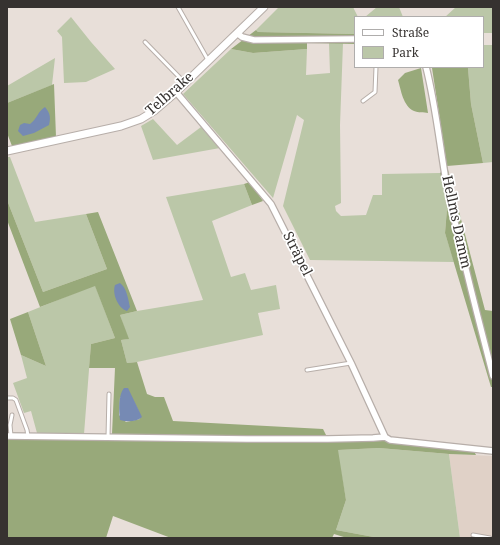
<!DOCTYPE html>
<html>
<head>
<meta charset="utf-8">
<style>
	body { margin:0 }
	#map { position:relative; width:500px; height:545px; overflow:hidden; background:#e8dfd9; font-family:"Noto Serif",serif }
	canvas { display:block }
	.frame { position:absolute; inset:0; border:8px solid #363230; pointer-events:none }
	.legend { position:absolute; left:354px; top:16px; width:130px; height:52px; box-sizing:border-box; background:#fff; border:1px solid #afadac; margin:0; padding:5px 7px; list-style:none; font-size:12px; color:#363230 }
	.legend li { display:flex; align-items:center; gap:8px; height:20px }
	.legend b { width:20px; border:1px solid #afadac }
</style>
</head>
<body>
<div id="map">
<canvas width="500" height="545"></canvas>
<div class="frame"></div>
<ul class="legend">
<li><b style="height:5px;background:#fff"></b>Straße</li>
<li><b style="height:11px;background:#bbc7a8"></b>Park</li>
</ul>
</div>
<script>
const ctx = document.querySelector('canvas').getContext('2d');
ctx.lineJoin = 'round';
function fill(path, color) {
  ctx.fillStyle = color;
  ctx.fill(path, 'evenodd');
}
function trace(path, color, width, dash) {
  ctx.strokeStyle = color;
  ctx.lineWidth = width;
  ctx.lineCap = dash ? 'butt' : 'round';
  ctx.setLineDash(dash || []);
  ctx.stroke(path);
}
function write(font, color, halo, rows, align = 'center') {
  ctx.font = font + ' "Noto Serif",serif';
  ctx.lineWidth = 3.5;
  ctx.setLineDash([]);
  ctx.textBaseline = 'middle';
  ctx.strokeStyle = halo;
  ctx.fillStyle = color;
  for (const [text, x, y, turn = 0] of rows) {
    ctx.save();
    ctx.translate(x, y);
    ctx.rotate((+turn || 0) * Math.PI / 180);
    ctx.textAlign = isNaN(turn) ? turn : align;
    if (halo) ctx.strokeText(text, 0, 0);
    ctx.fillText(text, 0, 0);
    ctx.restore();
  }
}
const built = new Path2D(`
	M449,454L493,456V538H460Z`);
const green = new Path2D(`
	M279,7H353L358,17H355V34L258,32L256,30Z
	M377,7H399L403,17H365Z
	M456,7H493V33H483V17H445Z
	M71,17L91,42L115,69L86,82L64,83L62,37L57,31Z
	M329,43H343L340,125L341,203L335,206L336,211L341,216L366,215L373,195H382V174L440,173L447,209L445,233L454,262L310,260L283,206L304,120L297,115L273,198L183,94L231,49L253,53L307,49L306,75L330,73Z
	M483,45H493V162L483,163L471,104L468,68L431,67H483Z
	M55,58L52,85L7,103V86Z
	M153,119L177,145L201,127L220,148L153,160L141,126Z
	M7,157H10L35,222L86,214L107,269L43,292L7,200Z
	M244,184L252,205L212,221L231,277L245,273L251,290L276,285L280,309L258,313L263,335L137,362L127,363L121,340L128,339L120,315L137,311L203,300L166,197Z
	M95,285L115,338L91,344L84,434L37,433L31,411L24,413L13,383L27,378L21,355L46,366L28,312Z
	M379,448L449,454L460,538H379L336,530L346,500L337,450Z`);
const forest = new Path2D(`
	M256,30L258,32L355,34V44L307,43V49L253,53L231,49Z
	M421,68L428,113C424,112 418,113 414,111C403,106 401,90 398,80L405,73Z
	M432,68H468L471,104L483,163L447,166L485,310L493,311V387H491L445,233L447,209L440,173L447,166Z
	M54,84L56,137L12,146L7,133V103Z
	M250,182L263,201L252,205L244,184Z
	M7,200L43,292L107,269L86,214L98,212L137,311L120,315L129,339L121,340L127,363L137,362L147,394L155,397H164L173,421L323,429L327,437L112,434L115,368H89L91,344L115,338L95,286L40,307L7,220ZM120,397L133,400L138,410L140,419L126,422L119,415Z
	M28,312L46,366L21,355L10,319Z
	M7,439L385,441L473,449L476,455L449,454L379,448L338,450L346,500L336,530L379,538H347L334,534L332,538H171L113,516L106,538H7Z`);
const water = new Path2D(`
	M45,107C50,113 51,117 49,125L34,133L23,136L18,131L20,125L24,123L30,124C38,118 37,112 45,107Z
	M120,283C127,288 128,299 130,307L127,311C118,308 112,294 115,285Z
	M124,388H128L142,417C137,422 127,422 120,420C119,411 118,395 124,388Z`);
const service = new Path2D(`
	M178,7L208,60
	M145,42L185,83
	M363,101L375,92L376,67
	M307,370L351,363
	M8,398H13L16,400L27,430L28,436
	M11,436L10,425L12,415
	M108,437L109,394
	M473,535L490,538`);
const minor = new Path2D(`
	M237,33L242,37L254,40L355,39
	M426,67C435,102 439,139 445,175C458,243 476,309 493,376
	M176,92L271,204L351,363L385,437
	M7,436L247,439H328L373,438L385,437L390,440L493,451`);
const tertiary = new Path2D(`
	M7,151L121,126L141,119L154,111L176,92L264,7`);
const streetNames = [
	["Telbrake",170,94,-41],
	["Hellms Damm",456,222,78],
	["Sträpel",297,254,63]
];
fill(built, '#e0d1c7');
fill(green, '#bbc7a8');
fill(forest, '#98a97a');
fill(water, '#768ab4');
trace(service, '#b7aea9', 5);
trace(minor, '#b7aea9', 8);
trace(tertiary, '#b7aea9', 9);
trace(service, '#fff', 3);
trace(minor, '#fff', 5.5);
trace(tertiary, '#fff', 7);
write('14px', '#363230', '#fff', streetNames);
</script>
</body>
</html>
